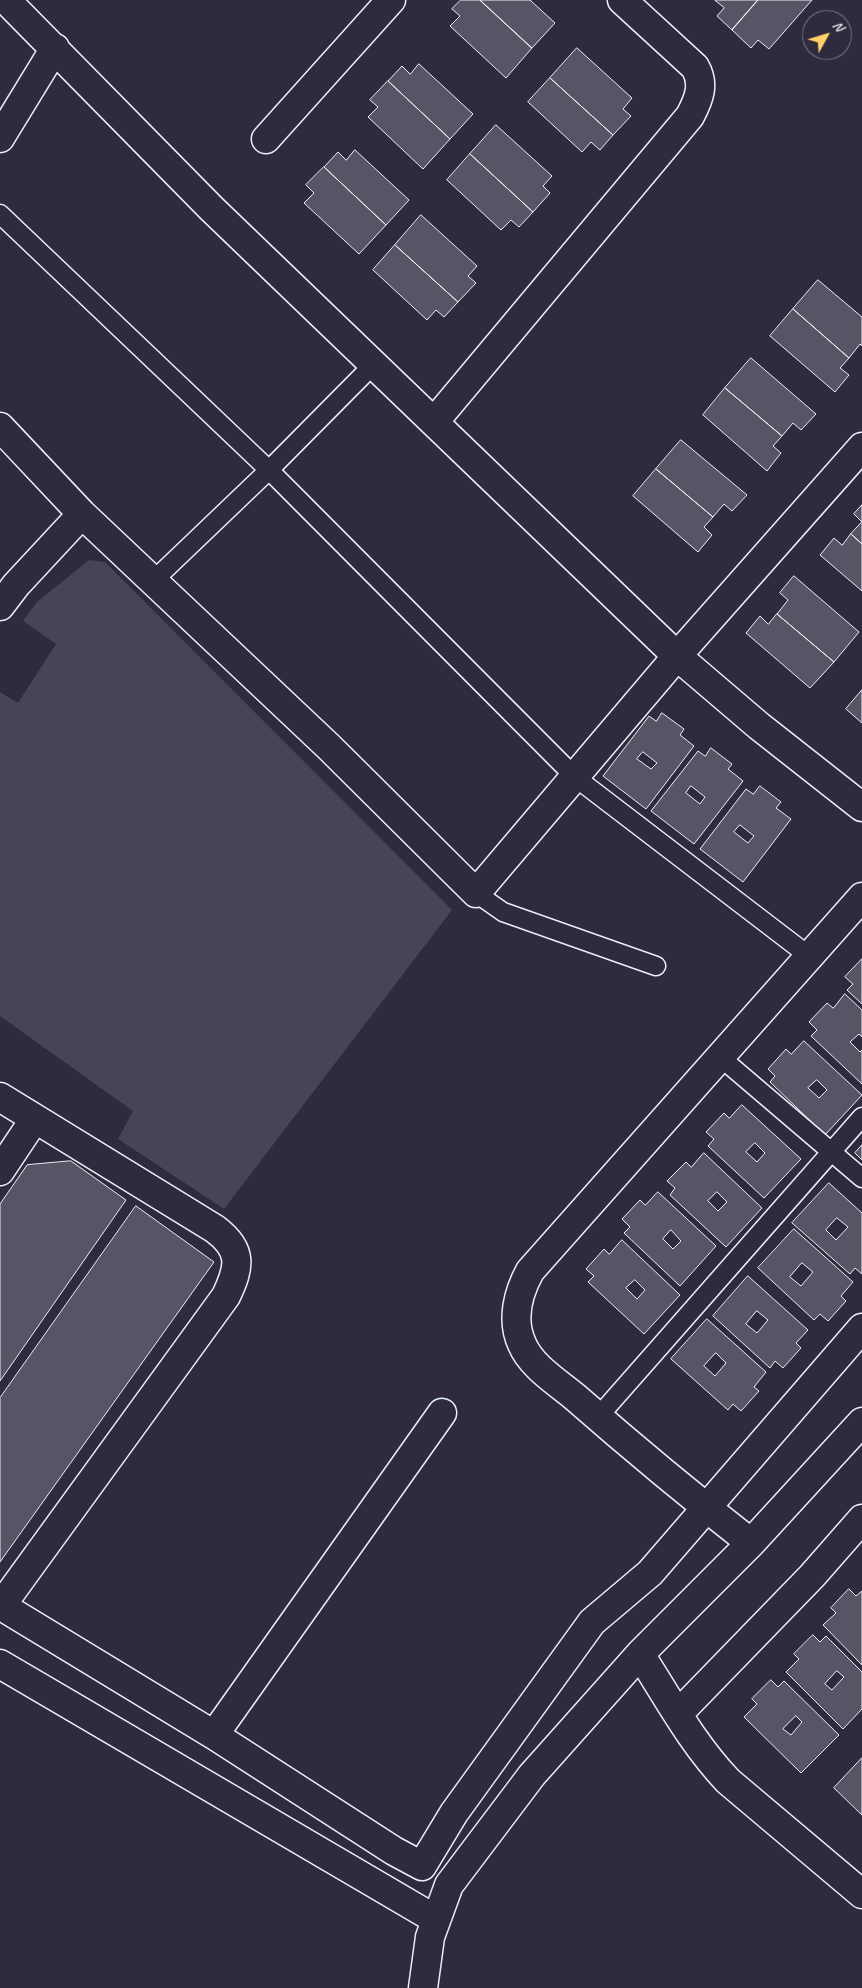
<!DOCTYPE html>
<html>
<head>
<meta charset="utf-8">
<style>
	body { margin:0 }
	#map { position:relative; width:862px; height:1988px; overflow:hidden; background:#2f2a3d; font-family:Caveat,sans-serif }
	canvas { display:block }
	.north { position:absolute; left:802px; top:10px; width:50px; height:50px; box-sizing:border-box; background:#2f2a3d; border:1px solid #797a88; border-radius:50%; rotate:51deg; font-size:14px; font-weight:700; line-height:20px; text-align:center; color:#e8f1f8 }
	.north::after { content:''; display:block; margin:auto; width:18px; height:22px; background:#ffd166; clip-path:polygon(50% 0,100% 100%,50% 72%,0 100%) }
</style>
</head>
<body>
<div id="map">
<canvas width="862" height="1988"></canvas>
<div class="north">N</div>
</div>
<script>
const ctx = document.querySelector('canvas').getContext('2d');
ctx.lineJoin = 'round';
function fill(path, color) {
  ctx.fillStyle = color;
  ctx.fill(path, 'evenodd');
}
function trace(path, color, width, dash) {
  ctx.strokeStyle = color;
  ctx.lineWidth = width;
  ctx.lineCap = dash ? 'butt' : 'round';
  ctx.setLineDash(dash || []);
  ctx.stroke(path);
}
const green = new Path2D(`
	M89,560L105,562L452,910L224,1209L118,1139L133,1111L0,1016V692L18,703L56,644L23,621L37,602Z`);
const building = new Path2D(`
	M461,0H480L532,48L506,78L450,26L460,16L452,9Z
	M480,0H530L555,23L532,48Z
	M715,0H758L732,30L717,16L724,8Z
	M758,0H812L769,49L758,40L751,48L732,30Z
	M577,48L632,98L623,109L631,116L613,135L550,78Z
	M419,64L473,114L450,139L388,81L402,66L410,74Z
	M550,78L613,135L600,150L591,142L582,152L528,102Z
	M388,81L450,139L423,169L368,117L378,107L370,100Z
	M496,125L552,176L543,186L550,193L533,212L470,154Z
	M355,150L409,200L386,225L324,167L338,152L346,160Z
	M470,154L533,212L519,227L511,220L501,230L447,180Z
	M324,167L386,225L359,254L304,203L314,193L306,185Z
	M421,215L477,266L468,276L476,283L458,302L395,245Z
	M395,245L458,302L444,317L436,310L427,320L373,270Z
	M818,280L862,317V346L860,344L849,358L793,309Z
	M793,309L849,358L840,368L849,375L835,392L770,336Z
	M751,358L816,414L801,430L793,423L782,436L725,388Z
	M725,388L782,436L773,446L781,453L767,471L703,415Z
	M681,440L747,495L732,511L724,504L713,517L656,469Z
	M656,469L713,517L704,527L712,535L698,552L633,496Z
	M862,505V522L854,514Z
	M862,522V544L851,534Z
	M851,534L862,544V591L820,555L834,538L842,545Z
	M794,576L859,632L834,662L777,614L788,600L780,593Z
	M777,614L834,662L810,688L746,633L760,616L768,624Z
	M862,690V723L846,709Z
	M662,713L684,729L680,735L694,746L646,809L603,776L649,716L656,721ZM643,752L657,763L651,769L637,759Z
	M711,748L732,764L728,769L743,781L694,844L651,811L698,751L705,756ZM691,786L705,797L700,804L686,793Z
	M760,786L781,802L776,808L791,819L743,882L700,849L746,789L753,794ZM740,825L754,836L748,843L734,832Z
	M862,959V1004L847,990L853,984L845,977Z
	M845,994L862,1010V1037L859,1034L850,1042L860,1052L862,1050V1084L811,1036L817,1030L809,1022L827,1003L833,1008Z
	M804,1041L862,1095L825,1135L770,1082L775,1076L768,1069L786,1049L791,1054ZM817,1080L827,1090L819,1098L808,1088Z
	M742,1105L801,1159L764,1198L708,1146L714,1139L706,1132L724,1113L729,1118ZM755,1143L765,1153L757,1162L746,1152Z
	M862,1145V1160L855,1153Z
	M704,1153L762,1208L726,1247L670,1195L675,1188L667,1181L686,1162L691,1167ZM717,1192L727,1202L718,1211L708,1201Z
	M71,1161L126,1200L0,1381V1204L27,1165Z
	M829,1183L862,1213V1274L855,1268L850,1274L792,1223ZM837,1218L848,1227L836,1240L826,1230Z
	M658,1192L716,1246L680,1286L624,1233L630,1227L622,1219L640,1200L645,1205ZM671,1230L681,1241L673,1249L663,1239Z
	M136,1206L214,1262L0,1562V1398Z
	M794,1229L853,1282L841,1296L846,1301L828,1321L820,1314L814,1320L758,1268ZM802,1263L813,1272L801,1286L790,1277Z
	M622,1240L680,1295L644,1334L588,1282L594,1276L586,1269L604,1249L609,1254ZM635,1280L645,1290L637,1299L626,1288Z
	M748,1276L808,1330L796,1343L801,1348L783,1368L775,1361L770,1368L713,1316ZM757,1311L768,1320L757,1333L746,1324Z
	M707,1319L766,1372L754,1387L759,1391L741,1411L733,1404L728,1410L671,1359ZM716,1353L726,1363L715,1376L704,1366Z
	M849,1589L856,1596L862,1591V1665L823,1625L836,1613L831,1608Z
	M813,1635L820,1642L826,1636L862,1672V1709L843,1729L786,1672L799,1659L794,1654ZM837,1671L844,1677L832,1690L825,1684Z
	M771,1680L778,1687L784,1681L839,1735L801,1773L744,1717L757,1704L752,1699ZM796,1716L802,1722L791,1735L783,1729Z
	M862,1758V1815L834,1788Z`);
const service = new Path2D(`
	M0,214L269,470L575,777L809,956
	M153,581L269,470L373,365
	M476,893L503,912L656,966
	M719,1056L862,1178
	M598,1417L862,1117`);
const minor = new Path2D(`
	M6,0L212,209L677,656L759,726L862,807
	M0,138L55,48
	M266,139L391,0
	M434,422L690,116C699,99 705,84 695,67L622,0
	M0,427L82,514L328,746L476,893L677,656L862,447
	M0,606L16,585L82,514
	M0,1097L215,1229C243,1250 240,1267 226,1296L1,1606
	M0,1171L34,1120
	M751,1543C691,1496 632,1447 575,1397C557,1382 531,1366 522,1344C511,1320 518,1293 530,1271L862,897
	M0,1605L214,1735L394,1851L422,1866L454,1813L592,1622L650,1573L862,1328
	M640,1654C668,1698 692,1743 728,1781L862,1894
	M0,1664L435,1919
	M678,1714L812,1576L862,1519
	M214,1735L442,1413
	M423,1988L430,1937L449,1885L532,1775L640,1654L751,1543L862,1422`);
fill(green, '#464455');
fill(building, '#575565');
trace(building, '#e8f1f8', 1);
trace(service, '#e8f1f8', 21);
trace(minor, '#e8f1f8', 31);
trace(service, '#2f2a3d', 18);
trace(minor, '#2f2a3d', 28);
</script>
</body>
</html>
